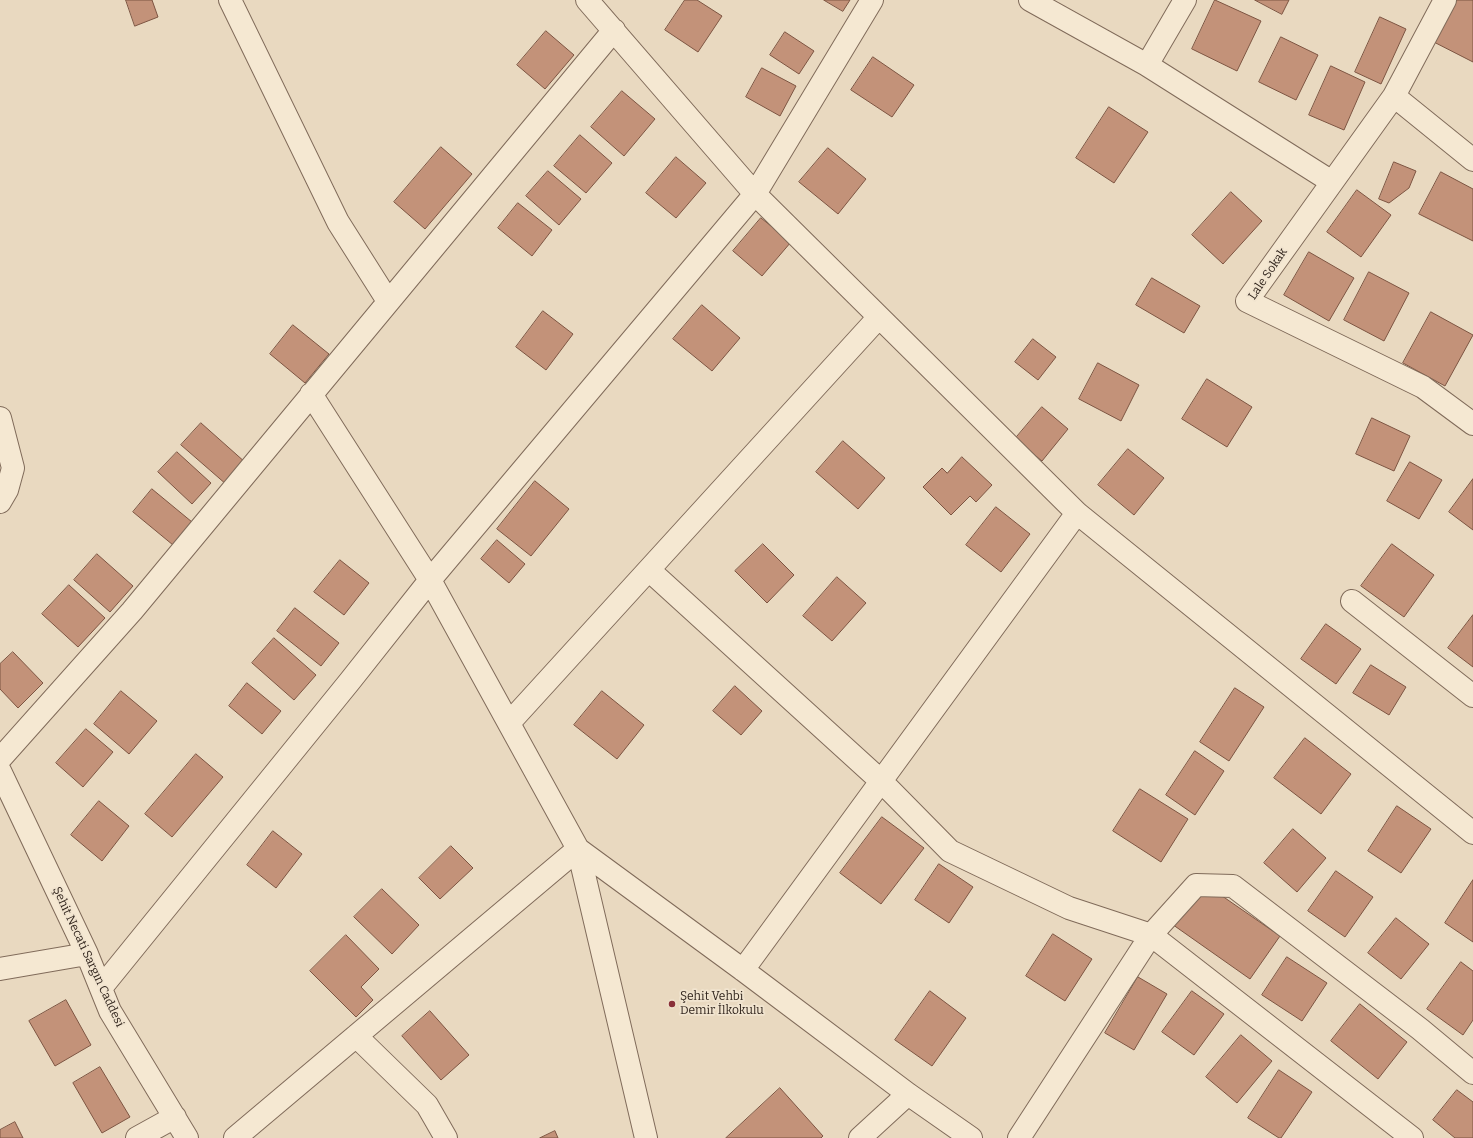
<!DOCTYPE html>
<html>
<head>
<meta charset="utf-8">
<style>
	body { margin:0 }
	canvas { display:block; background:#e9d9c0 }
</style>
</head>
<body>
<canvas width="1473" height="1138"></canvas>
<script>
const ctx = document.querySelector('canvas').getContext('2d');
ctx.lineJoin = 'round';
function fill(path, color) {
  ctx.fillStyle = color;
  ctx.fill(path, 'evenodd');
}
function trace(path, color, width, dash) {
  ctx.strokeStyle = color;
  ctx.lineWidth = width;
  ctx.lineCap = dash ? 'butt' : 'round';
  ctx.setLineDash(dash || []);
  ctx.stroke(path);
}
function write(font, color, halo, rows, align = 'center') {
  ctx.font = font + ' Bitter,serif';
  ctx.lineWidth = 3.5;
  ctx.setLineDash([]);
  ctx.textBaseline = 'middle';
  ctx.strokeStyle = halo;
  ctx.fillStyle = color;
  for (const [text, x, y, turn = 0] of rows) {
    ctx.save();
    ctx.translate(x, y);
    ctx.rotate((+turn || 0) * Math.PI / 180);
    ctx.textAlign = isNaN(turn) ? turn : align;
    if (halo) ctx.strokeText(text, 0, 0);
    ctx.fillText(text, 0, 0);
    ctx.restore();
  }
}
const building = new Path2D(`
	M126,0H152L158,17L135,26Z
	M685,0H697L722,16L698,52L665,30Z
	M824,0H850L843,11Z
	M1215,0L1261,21L1237,71L1192,49Z
	M1255,0H1289L1282,14Z
	M1446,0H1473V62L1426,38Z
	M1380,17L1406,29L1381,84L1355,72Z
	M546,31L574,55L545,89L517,65Z
	M785,32L814,51L799,74L770,55Z
	M1281,37L1318,55L1296,100L1259,82Z
	M873,57L914,85L892,117L851,90Z
	M1331,66L1365,82L1344,130L1309,115Z
	M762,68L796,86L780,116L746,97Z
	M622,91L655,119L624,156L591,127Z
	M1109,107L1148,132L1114,183L1076,158Z
	M580,135L612,163L586,193L554,166Z
	M441,147L472,174L425,229L394,202Z
	M828,148L866,179L838,214L799,182Z
	M676,157L706,183L676,218L646,193Z
	M1394,162L1416,171L1409,188L1389,203L1379,199Z
	M548,171L581,199L559,225L526,196Z
	M1441,172L1473,189V241L1419,214Z
	M1357,190L1391,215L1361,257L1327,232Z
	M1231,192L1262,221L1223,264L1192,235Z
	M518,203L552,230L532,256L498,228Z
	M761,218L791,242L762,276L733,251Z
	M1309,252L1354,278L1329,321L1284,295Z
	M1369,272L1409,293L1384,341L1344,320Z
	M1152,278L1200,306L1184,333L1136,305Z
	M702,305L740,338L712,371L673,339Z
	M543,311L573,334L546,370L516,347Z
	M1431,312L1473,335L1445,386L1403,363Z
	M293,325L329,354L305,383L270,354Z
	M1033,339L1056,357L1038,380L1015,362Z
	M1098,363L1139,385L1121,421L1079,399Z
	M1207,379L1252,407L1227,447L1182,419Z
	M1042,407L1068,429L1042,461L1015,439Z
	M1372,418L1410,436L1394,471L1356,454Z
	M201,423L246,463L227,485L181,445Z
	M843,441L885,478L858,509L816,472Z
	M1128,449L1164,478L1134,515L1098,485Z
	M177,452L211,483L192,504L158,472Z
	M962,457L992,485L976,502L970,496L951,515L923,487L942,468L947,473Z
	M1410,462L1442,480L1419,519L1387,501Z
	M1473,479V530L1449,512Z
	M535,481L569,509L531,556L497,529Z
	M152,489L192,522L173,545L133,512Z
	M996,507L1030,534L1001,572L966,545Z
	M497,540L525,564L509,583L481,559Z
	M763,544L794,575L767,603L735,571Z
	M1392,544L1434,575L1404,617L1361,586Z
	M97,554L133,586L110,612L74,580Z
	M340,560L369,583L344,615L314,592Z
	M837,577L866,603L832,641L803,616Z
	M69,585L105,618L78,647L42,614Z
	M295,608L339,643L321,666L277,631Z
	M1473,615V667L1448,648Z
	M1326,624L1361,649L1336,684L1301,659Z
	M274,638L316,675L294,700L252,663Z
	M13,652L43,683L18,708L0,689V664Z
	M1371,665L1406,687L1389,715L1353,693Z
	M247,683L281,711L262,734L229,706Z
	M735,686L762,711L741,735L713,711Z
	M1235,688L1264,707L1229,761L1200,742Z
	M121,691L157,721L129,754L94,724Z
	M602,691L644,725L617,759L574,725Z
	M86,729L113,752L83,787L56,763Z
	M1305,738L1351,774L1321,814L1274,778Z
	M1195,751L1224,771L1195,815L1166,795Z
	M196,754L223,777L172,837L145,814Z
	M1140,789L1188,819L1161,862L1113,831Z
	M99,801L129,826L102,861L71,835Z
	M1397,806L1431,829L1401,873L1368,851Z
	M882,817L924,848L881,904L840,873Z
	M1293,829L1326,858L1297,892L1264,863Z
	M273,831L302,854L276,888L247,865Z
	M451,846L473,868L440,899L419,878Z
	M939,864L973,887L949,923L915,900Z
	M1336,871L1373,897L1345,937L1308,911Z
	M1199,880L1280,936L1250,979L1169,922Z
	M1473,880V942L1445,923Z
	M382,889L419,925L392,954L354,917Z
	M1396,918L1429,944L1401,979L1368,953Z
	M1053,934L1092,959L1065,1001L1026,976Z
	M346,935L379,969L361,987L373,1000L356,1017L310,971Z
	M1287,957L1327,983L1302,1021L1262,995Z
	M1461,962L1473,971V1020L1463,1035L1427,1009Z
	M1138,977L1167,994L1134,1050L1105,1033Z
	M930,991L966,1018L932,1066L895,1040Z
	M1192,991L1224,1014L1194,1055L1162,1032Z
	M66,1000L91,1045L55,1066L29,1021Z
	M1360,1004L1407,1042L1378,1079L1331,1041Z
	M430,1011L469,1055L441,1080L402,1036Z
	M1241,1035L1272,1061L1237,1103L1206,1077Z
	M100,1067L130,1117L102,1133L73,1083Z
	M1279,1070L1312,1092L1281,1138H1279L1248,1118Z
	M780,1088L823,1136L821,1138H726Z
	M1457,1090L1473,1102V1138H1455L1433,1120Z
	M15,1122L23,1138H0V1130Z
	M555,1131L558,1138H540Z`);
const minor = new Path2D(`
	M230,0L338,222L388,301
	M587,0L755,194L872,0
	M1030,0L1147,65L1332,182
	M1445,0L1394,96L1473,160
	M1147,65L1185,0
	M1394,96L1247,301L1423,387L1473,424
	M311,394L430,580L578,849L646,1138
	M0,418L13,468L7,490L0,502
	M649,570L881,781L950,851L1069,908L1151,935L1412,1138
	M1352,601L1473,696
	M509,723L879,317
	M0,759L132,611L614,30
	M0,771L87,954L110,1011L187,1138
	M578,849L743,970L908,1094L971,1138
	M0,969L87,954
	M743,970L1077,513
	M101,988L350,681L430,580L755,194L1077,513L1473,833
	M356,1036L427,1105L446,1138
	M137,1138L175,1117
	M235,1138L578,849
	M860,1138L908,1094
	M1019,1138L1151,935L1196,885L1233,886L1420,1029L1473,1073`);
const markers = [
	[672,1004,4,"#893038"]
];
const streetNames = [
	["Lale Sokak",1268,274,-56],
	["Şehit Necati Sargın Caddesi",88,957,65]
];
const poiNames = [
	["Şehit Vehbi",680,997],
	["Demir İlkokulu",680,1011]
];
fill(building, '#c39279');
trace(building, '#7d5542', 1);
trace(minor, '#806b5a', 24);
trace(minor, '#f5e8d2', 22);
for (const [x, y, r, color] of markers) {
  const dot = new Path2D();
  dot.arc(x, y, r, 0, 2 * Math.PI);
  ctx.fillStyle = color;
  ctx.fill(dot);
  trace(dot, '#f1e4cf', 1.5);
}
write('12px', '#31251d', '#f1e4cf', streetNames);
write('12px', '#31251d', '#f1e4cf', poiNames, 'left');
</script>
</body>
</html>
